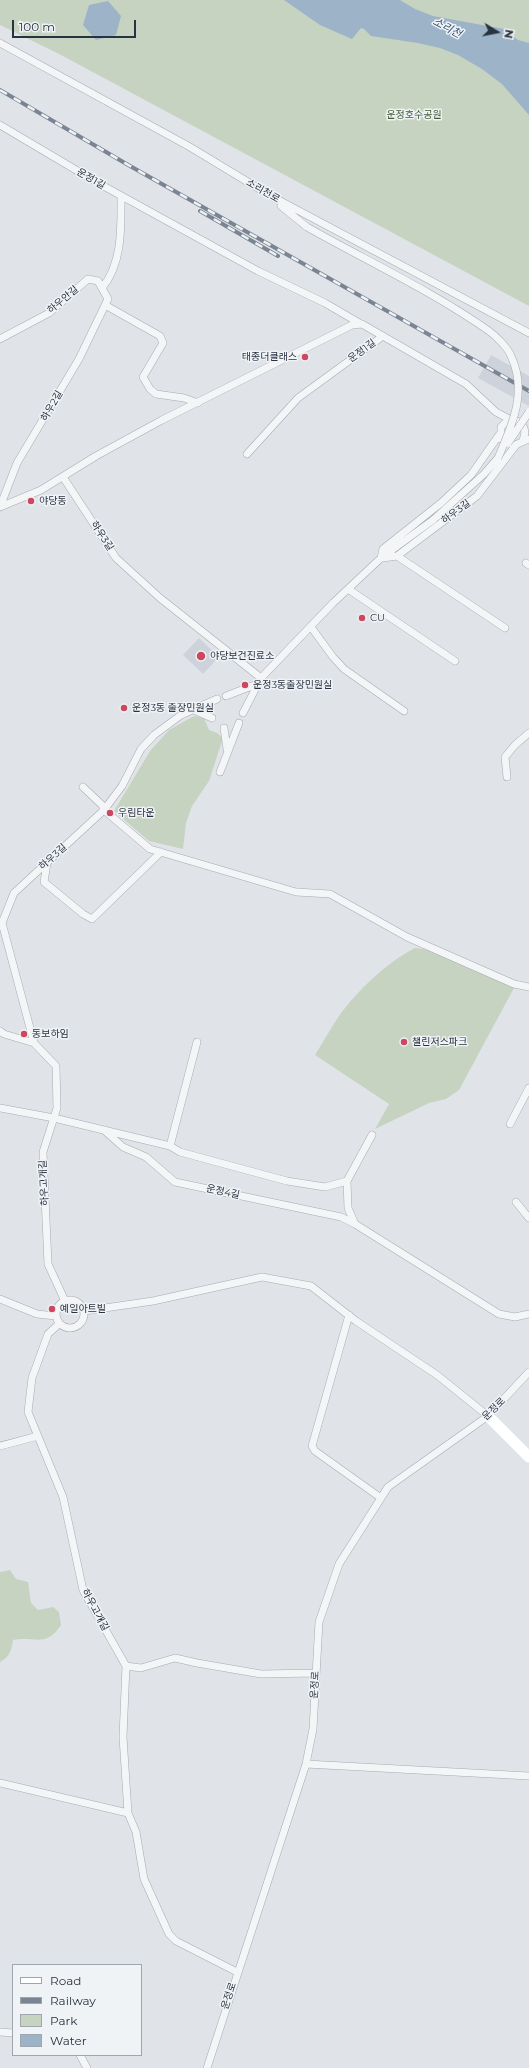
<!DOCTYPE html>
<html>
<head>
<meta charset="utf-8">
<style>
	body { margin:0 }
	#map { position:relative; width:529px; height:2068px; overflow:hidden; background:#e0e4e9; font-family:Montserrat,sans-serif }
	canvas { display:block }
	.legend { position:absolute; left:12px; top:1964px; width:130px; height:92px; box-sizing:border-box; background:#f0f3f6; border:1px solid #a0a6ad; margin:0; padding:5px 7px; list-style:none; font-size:12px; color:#293240 }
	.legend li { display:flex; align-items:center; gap:8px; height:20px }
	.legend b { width:20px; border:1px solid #a0a6ad }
	.north { position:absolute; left:477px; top:12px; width:40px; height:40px; -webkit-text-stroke:3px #f0f3f6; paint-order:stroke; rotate:100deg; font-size:11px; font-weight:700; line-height:16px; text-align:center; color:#293240 }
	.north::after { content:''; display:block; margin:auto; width:14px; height:18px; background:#293240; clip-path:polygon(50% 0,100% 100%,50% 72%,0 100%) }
	.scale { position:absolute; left:12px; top:20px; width:124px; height:18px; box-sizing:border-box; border:2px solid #293240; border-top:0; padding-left:5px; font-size:12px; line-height:14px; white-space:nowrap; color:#293240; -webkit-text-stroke:3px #f0f3f6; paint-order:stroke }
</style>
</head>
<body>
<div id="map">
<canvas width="529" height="2068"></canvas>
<ul class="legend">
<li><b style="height:5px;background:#fff"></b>Road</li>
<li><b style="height:5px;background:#7a8492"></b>Railway</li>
<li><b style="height:11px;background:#c6d3c1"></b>Park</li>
<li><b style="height:11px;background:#9cb3c8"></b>Water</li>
</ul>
<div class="north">N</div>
<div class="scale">100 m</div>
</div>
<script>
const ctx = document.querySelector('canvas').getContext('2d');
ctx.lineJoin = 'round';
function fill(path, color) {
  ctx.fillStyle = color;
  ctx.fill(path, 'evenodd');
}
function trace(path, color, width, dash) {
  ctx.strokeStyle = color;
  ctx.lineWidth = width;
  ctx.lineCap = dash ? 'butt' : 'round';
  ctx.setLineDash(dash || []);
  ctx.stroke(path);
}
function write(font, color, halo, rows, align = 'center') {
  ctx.font = font + ' Montserrat,"Noto Sans KR",sans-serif';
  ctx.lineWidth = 3;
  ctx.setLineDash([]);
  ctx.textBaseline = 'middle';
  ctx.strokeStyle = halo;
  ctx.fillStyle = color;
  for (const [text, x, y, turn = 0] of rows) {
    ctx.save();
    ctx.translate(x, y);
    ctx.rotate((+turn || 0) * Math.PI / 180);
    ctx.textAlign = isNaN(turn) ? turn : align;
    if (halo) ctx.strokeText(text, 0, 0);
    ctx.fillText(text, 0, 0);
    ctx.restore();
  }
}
const built = new Path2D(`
	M491,355L529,376V406L478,378Z
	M199,638L219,657L203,674L183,655Z`);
const green = new Path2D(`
	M0,0H529V306L61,55L0,25Z
	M194,716L204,718L209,730L217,733L223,738L209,781L192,806L186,823L183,849L149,841L114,811L150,751L169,730Z
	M415,948L431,950L514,988L459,1090L446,1099L429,1103L375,1129L389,1104L315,1055C323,1042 331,1028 339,1016C358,990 386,963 415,948Z
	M10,1570L16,1579L28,1582L31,1603L38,1610L53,1607L59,1612L61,1625C46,1648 35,1636 13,1640C11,1651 10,1657 0,1662V1572Z`);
const water = new Path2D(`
	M284,0H400L415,9L433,16L504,29L518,40L529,43V115L502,84L482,69L458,55L440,48L418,43L371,36L364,29L361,28L352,39L320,25Z
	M108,1L121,16L116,35L96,40L83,25L89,5Z`);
const street = new Path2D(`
	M0,43L190,147L271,196L529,333
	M0,125L98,183L258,271L325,303L361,324
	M281,206L307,227
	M102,288C123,263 121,226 121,196
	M105,305L160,336L163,343L143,377L150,389L156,394L184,398L198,403
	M0,339L49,313L88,279L98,281L108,299L79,359L17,463L0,507
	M501,439V427L507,421L515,420C524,423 527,431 523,440
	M513,446L529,439
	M247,454L298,398L383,336
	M63,477L116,558L160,598L261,678
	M0,507L41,490L96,456L162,420L352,325L362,324L466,384L496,412L511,420
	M397,556L505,628
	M381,558L383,549L441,503L471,475L499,435
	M383,558L397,556L477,496L516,445
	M526,563L529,565
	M348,589L455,661
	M311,627L333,657L344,669L404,711
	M226,696L257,684
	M194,710L212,718
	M243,713L261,678L333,603L381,558L433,520L484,474L498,458
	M224,728L227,749
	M220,772L239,723
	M507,777L505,757L515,745L529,733
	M83,787L102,805L104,810L150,849L296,892L330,894L407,937L514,984L529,987
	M47,863L44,882L83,914L92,919L161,852
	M0,1031L4,1034L34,1043L56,1066L57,1108L43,1152L48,1264L65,1301
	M34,1043L2,923L14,893L104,810L122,786L141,749L154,735L181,715L217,699
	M0,1108L54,1118L170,1146L180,1152L287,1181L325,1187L347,1181L372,1135
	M510,1124L529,1088
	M105,1131L123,1147L146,1157L175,1182L341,1217L355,1224
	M170,1146L197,1042
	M347,1181L348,1208L355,1224L499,1314L515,1317L529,1314
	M516,1202L529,1218
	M0,1299L37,1314L56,1316
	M56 1314a14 14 0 1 1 28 0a14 14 0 1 1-28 0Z
	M84,1311L153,1301L262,1277L311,1286L356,1321L437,1375L488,1416
	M349,1315L312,1446L315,1451L381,1498
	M59,1324L48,1334L32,1378L28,1412L63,1497L83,1590L126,1666L141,1668L175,1658L197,1663L261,1674L316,1673
	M0,1446L38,1436
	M126,1666L123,1737L128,1813L136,1832L144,1879L169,1934L176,1941L237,1972
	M306,1764L529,1776
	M0,1783L128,1813
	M0,2032L13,2033
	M80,2055L87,2068
	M207,2068L306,1764L313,1729L319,1622L339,1564L388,1487L488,1416L529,1372`);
const secondary = new Path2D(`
	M488,1416L529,1457`);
const rail = new Path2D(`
	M0,90L130,166L529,391
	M200,211L278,256`);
const streetBridge = new Path2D(`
	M307,227C367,261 432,291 489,331C496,336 508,348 511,356C528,392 512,425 498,458
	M508,443L529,412`);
const markers = [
	[305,357,4,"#cc475f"],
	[31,501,4,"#cc475f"],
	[362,618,4,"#cc475f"],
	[201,656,5,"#cc475f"],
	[245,685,4,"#cc475f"],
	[124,708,4,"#cc475f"],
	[110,813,4,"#cc475f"],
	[24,1034,4,"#cc475f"],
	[404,1042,4,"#cc475f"],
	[52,1309,4,"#cc475f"]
];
const parkNames = [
	["운정호수공원",414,115]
];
const streetNames = [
	["운정1길",91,179,30],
	["소리천로",263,191,30],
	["하우안길",63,300,-40],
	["운정1길",362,351,-36],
	["하우2길",52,406,-60],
	["하우3길",456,512,-37],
	["하우3길",102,536,57],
	["하우3길",53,857,-42],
	["하우고개길",44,1183,-93],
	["운정4길",223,1192,12],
	["운정로",494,1409,-44],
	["하우고개길",95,1610,62],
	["운정로",315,1685,-87],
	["운정로",229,1996,-72]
];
const poiNames = [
	["태종더클래스",297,357,"right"],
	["야당동",39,501],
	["CU",370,618],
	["야당보건진료소",210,656],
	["운정3동출장민원실",253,685],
	["운정3동 출장민원실",132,708],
	["우림타운",118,813],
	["동보하임",32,1034],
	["챌린저스파크",412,1042],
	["예일아트빌",60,1309]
];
const waterNames = [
	["소리천",447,28,28]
];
fill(built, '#ced3db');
fill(green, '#c6d3c1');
fill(water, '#9cb3c8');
trace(street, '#a5abb3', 8);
trace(street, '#f3f5f7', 7);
trace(secondary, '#fff', 11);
trace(rail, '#7a8492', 4);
trace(rail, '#f0f3f6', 2.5, [8]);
trace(streetBridge, '#a5abb3', 8, []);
trace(streetBridge, '#f3f5f7', 7);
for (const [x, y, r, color] of markers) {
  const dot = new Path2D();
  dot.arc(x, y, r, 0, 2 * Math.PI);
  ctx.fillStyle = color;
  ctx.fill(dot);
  trace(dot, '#f0f3f6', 1.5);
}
write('10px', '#3e5c36', '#f0f3f6', parkNames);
write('10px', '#293240', '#f0f3f6', streetNames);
write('10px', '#293240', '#f0f3f6', poiNames, 'left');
write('italic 11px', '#345273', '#f0f3f6', waterNames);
</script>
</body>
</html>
